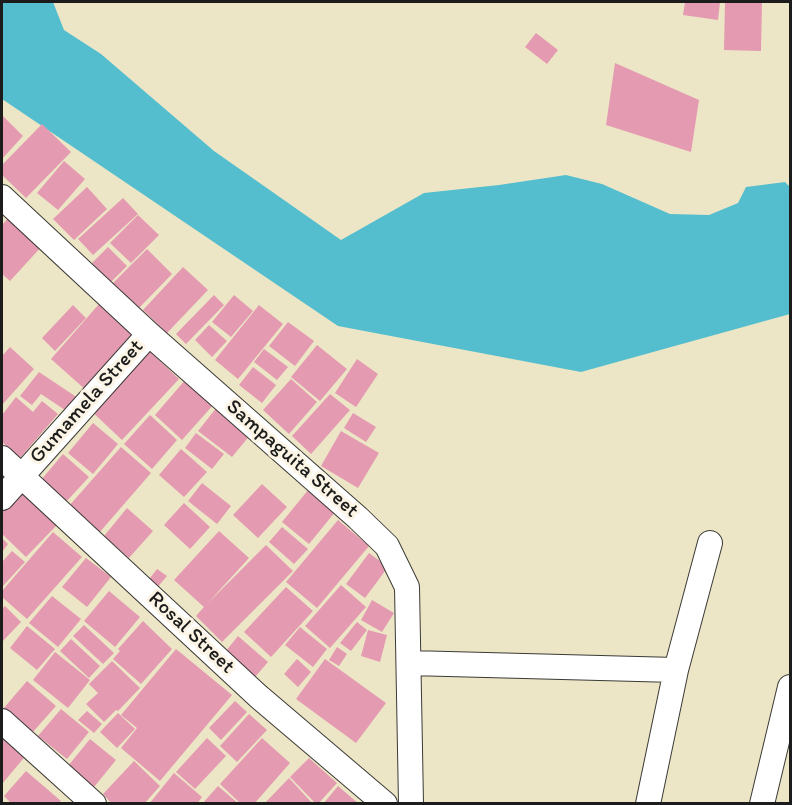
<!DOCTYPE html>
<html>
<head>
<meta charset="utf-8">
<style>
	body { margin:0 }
	#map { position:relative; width:792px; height:805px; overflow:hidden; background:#ede6c6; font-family:Itim,sans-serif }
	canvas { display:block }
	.frame { position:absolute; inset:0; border:3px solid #1c1c1c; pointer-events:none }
</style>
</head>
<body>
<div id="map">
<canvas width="792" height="805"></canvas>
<div class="frame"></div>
</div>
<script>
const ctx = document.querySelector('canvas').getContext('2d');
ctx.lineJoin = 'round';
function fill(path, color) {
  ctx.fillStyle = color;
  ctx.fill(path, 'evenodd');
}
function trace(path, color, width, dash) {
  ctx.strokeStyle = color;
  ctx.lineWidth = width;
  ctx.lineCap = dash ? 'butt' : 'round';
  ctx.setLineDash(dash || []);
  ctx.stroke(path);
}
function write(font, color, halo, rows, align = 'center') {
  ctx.font = font + ' Itim,sans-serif';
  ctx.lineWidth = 6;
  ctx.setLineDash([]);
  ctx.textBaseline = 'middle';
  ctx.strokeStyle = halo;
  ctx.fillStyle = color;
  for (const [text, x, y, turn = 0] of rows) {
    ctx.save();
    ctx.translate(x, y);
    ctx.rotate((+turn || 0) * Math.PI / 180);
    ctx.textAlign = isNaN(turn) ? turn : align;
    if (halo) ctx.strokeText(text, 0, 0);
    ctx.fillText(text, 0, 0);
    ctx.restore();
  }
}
const water = new Path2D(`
	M2,2H53L64,30L101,54L214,151L341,240L424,193L499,185L566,175L602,184L670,214L709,215L738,203L746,187L785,182L790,187V314L581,372L338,326L2,99Z`);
const building = new Path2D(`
	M685,2H720L718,20L683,15Z
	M725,2H762L761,51L724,50Z
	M536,33L558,50L547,64L525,47Z
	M615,63L699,100L691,152L606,125Z
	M2,115L23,136L2,159Z
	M42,124L71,152L26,198L2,175V165Z
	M64,161L85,179L58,210L37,193Z
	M87,187L107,209L74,240L53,219Z
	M123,198L138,214L93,255L78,239Z
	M11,215L43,245L10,281L2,274V225Z
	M138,215L159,235L131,263L110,243Z
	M108,247L127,266L111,282L92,263Z
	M147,249L172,274L139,308L113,283Z
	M183,267L208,290L167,333L143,310Z
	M214,295L224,305L186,344L176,334Z
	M234,295L253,311L231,337L212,322Z
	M99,304L135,336L87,391L51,359Z
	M73,305L86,318L55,351L42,338Z
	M259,305L283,324L238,379L215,360Z
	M288,322L314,341L295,366L269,346Z
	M209,325L227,341L212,357L195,340Z
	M317,345L347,369L320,401L291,377Z
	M10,347L34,369L2,405V356Z
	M145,347L179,379L122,440L88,408Z
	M264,349L288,367L277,380L254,362Z
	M357,359L378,374L356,407L335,393Z
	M253,367L276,385L262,403L239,385Z
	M39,372L78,398L68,412L41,394L32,405L20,396Z
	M186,379L214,404L182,440L155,415Z
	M291,379L317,402L289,434L263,410Z
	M330,394L350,410L311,454L292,436Z
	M16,397L33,412L42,401L58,414L20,458L2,442V415Z
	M217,407L251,434L232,457L198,431Z
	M353,413L376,427L366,442L344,428Z
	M150,415L177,440L152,469L124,444Z
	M93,423L118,444L93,474L68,453Z
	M341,431L379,453L358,488L321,466Z
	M196,433L224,454L212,469L185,448Z
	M121,447L151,473L99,533L68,507Z
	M181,449L207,472L184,497L159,475Z
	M63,454L89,477L66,502L41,480Z
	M202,483L231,506L217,524L188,501Z
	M262,484L287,507L258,538L233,515Z
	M313,484L340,506L309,544L282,522Z
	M20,490L57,525L26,557L2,534V510Z
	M184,503L210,527L190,549L164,525Z
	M127,508L153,531L129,558L104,536Z
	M338,520L369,546L317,608L286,582Z
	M282,527L308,549L294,564L269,542Z
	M219,531L249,558L207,604L266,545L293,571L222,642L196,616L204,607L174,580Z
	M53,532L82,557L27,619L2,597V591Z
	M2,538L8,544L2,552Z
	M12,551L25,562L2,587V562Z
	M369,553L388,567L365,598L346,584Z
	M86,558L111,577L87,607L62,587Z
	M157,569L167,576L156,589L147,582Z
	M341,585L366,607L330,648L305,626Z
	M286,587L313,611L271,657L244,632Z
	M109,591L140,617L115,647L84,621Z
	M52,596L81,619L58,647L29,623Z
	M372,600L394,613L382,632L361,620Z
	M5,606L21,622L2,642V609Z
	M143,621L172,649L141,684L113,659L120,651L118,649Z
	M357,622L367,630L351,651L340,643Z
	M84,625L114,653L103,664L73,636Z
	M27,626L55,649L37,670L10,648Z
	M300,627L327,649L313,667L285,645Z
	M368,630L387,635L380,662L361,656Z
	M238,636L268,662L255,677L226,651Z
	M71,639L100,666L89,678L60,651Z
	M337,647L347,654L339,666L329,660Z
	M176,649L232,695L160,781L121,748L137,728L121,715Z
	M55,652L90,680L68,708L33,680Z
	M297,659L311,672L298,687L284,674Z
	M325,659L386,703L356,743L296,699Z
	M112,661L140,688L118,711L116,710L104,722L86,704L98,693L89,684Z
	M27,681L56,706L32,733L3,709Z
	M235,701L247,712L221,740L209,728Z
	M61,709L89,732L67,759L38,736Z
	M87,711L102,724L94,733L78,720Z
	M118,713L135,729L117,748L100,732Z
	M249,714L267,730L237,762L220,746Z
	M2,731L28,753L2,784Z
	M207,738L226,756L195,789L176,772Z
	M262,738L290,763L254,804H241L220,784Z
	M90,739L116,760L94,787L68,766Z
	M309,758L337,783L318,804H316L290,777Z
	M134,761L160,786L144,804H112L103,794Z
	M26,771L61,801L58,804H12L4,796Z
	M174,773L202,797L197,804H149Z
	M289,778L313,804H264Z
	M218,786L239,804H202Z
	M338,786L359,804H323Z`);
const street = new Path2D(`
	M2,197L149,334L358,518L387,546L407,587L411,804
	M2,458L258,696L385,804
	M2,498L149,334
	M410,663L676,670
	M2,721L94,804
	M648,804L676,670L710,543
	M762,804L790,687`);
const streetNames = [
	["Gumamela Street",87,402,-48],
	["Sampaguita Street",292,459,41],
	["Rosal Street",191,633,43]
];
fill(water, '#54becf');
fill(building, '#e49ab1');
trace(street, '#3b3a36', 26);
trace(street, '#fff', 24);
write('21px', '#1c1c1c', '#fcf5e5', streetNames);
</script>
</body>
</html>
